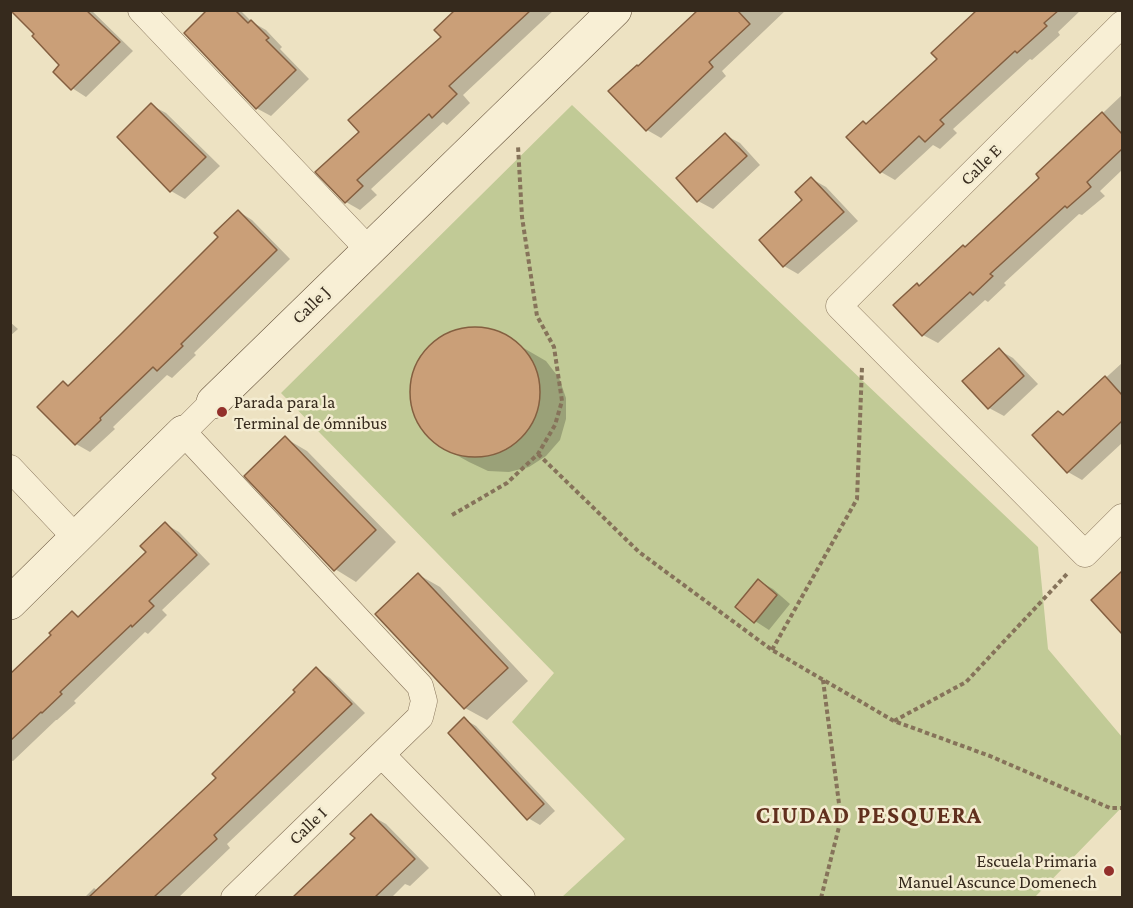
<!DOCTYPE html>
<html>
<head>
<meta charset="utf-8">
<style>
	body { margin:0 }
	#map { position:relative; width:1133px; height:908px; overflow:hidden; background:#ede2c2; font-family:"Crimson Pro",serif }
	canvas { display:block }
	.frame { position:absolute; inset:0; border:12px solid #362a1d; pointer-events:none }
</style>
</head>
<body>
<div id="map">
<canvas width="1133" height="908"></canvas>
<div class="frame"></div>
</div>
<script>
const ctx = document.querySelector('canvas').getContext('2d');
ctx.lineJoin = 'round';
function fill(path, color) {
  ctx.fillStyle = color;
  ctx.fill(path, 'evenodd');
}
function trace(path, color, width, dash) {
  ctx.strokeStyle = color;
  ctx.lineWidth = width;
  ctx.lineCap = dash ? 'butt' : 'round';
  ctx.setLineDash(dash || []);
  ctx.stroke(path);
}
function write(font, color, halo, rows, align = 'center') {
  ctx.font = font + ' "Crimson Pro",serif';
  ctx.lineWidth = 5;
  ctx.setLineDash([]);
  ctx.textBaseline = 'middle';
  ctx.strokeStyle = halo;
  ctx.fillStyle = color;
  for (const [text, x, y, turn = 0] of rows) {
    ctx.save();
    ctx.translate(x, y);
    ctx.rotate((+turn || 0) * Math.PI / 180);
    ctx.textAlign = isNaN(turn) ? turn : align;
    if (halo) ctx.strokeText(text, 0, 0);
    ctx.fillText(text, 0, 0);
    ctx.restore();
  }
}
const green = new Path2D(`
	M572,105L1038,547L1048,649L1122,737V807L1035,897H562L625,839L512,722L554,673L281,393Z`);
const shadow = new Path2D(`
	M13,10H91L133,51L86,97L72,88L62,65L36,34Z
	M210,10H240L252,22L266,30L282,47L280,49L309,79L271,116L256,108Z
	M457,10H554L463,95L470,103L447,125L443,122L371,189L377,195L360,210L346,202L361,132L443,37Z
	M697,10H786L722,71L726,76L661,138L647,130L639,68L698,12Z
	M979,10H1081L1058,32L1060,35L1032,60L1030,59L953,129L957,133L940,149L933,145L895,180L881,172L867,125L939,59Z
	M1122,95V170L1100,191L1105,196L1082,215L1079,214L1004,283L1006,285L988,302L985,300L938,343L923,335L920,287L966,248L1041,178L1038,174Z
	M151,105L166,113L220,166L185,199L171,191Z
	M725,135L740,143L760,165L713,209L698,201Z
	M812,179L826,187L858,221L798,274L784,266Z
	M238,211L252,220L290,259L194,353L196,355L172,378L167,375L113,427L115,429L90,452L76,444L64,383L69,387L220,237Z
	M10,322L18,329L10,336Z
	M478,329L499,334L527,350L546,361L559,378L566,398V419L560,440L546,456L529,467L509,472L488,471L469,462L440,446L425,432L414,414L411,394L413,374L423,355L438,340L457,331Z
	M999,350L1013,358L1038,384L1004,416L989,408Z
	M1122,363V443L1082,480L1068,472L1064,416Z
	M285,438L307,451L396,542L356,582L335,569Z
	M165,524L179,532L210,564L162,610L167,615L148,634L145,632L74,701L76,703L57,720H56L13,761L10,760V676L53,635L72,613L80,617L148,552Z
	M1122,573V631L1093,600Z
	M419,575L440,587L528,681L487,720L465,708Z
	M759,581L773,589L790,604L769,630L755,621Z
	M316,669L330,678L365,713L227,844L230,848L178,898H84L94,888L98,891L218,778Z
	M464,719L476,726L555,811L540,825L528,818Z
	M372,816L386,824L429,868L410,886L405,884L391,898H300L357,838Z`);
const building = new Path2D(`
	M10,10H86L120,42L71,90L53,72L59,65L32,36L34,34Z
	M207,10H235L248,23L251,20L269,38L266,40L296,70L256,109L184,33Z
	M455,10H531L449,86L457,94L432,118L429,114L357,180L363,186L345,203L315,172L359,132L348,120L441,37L434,30Z
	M698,10H737L750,24L709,62L713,67L646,131L608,91L637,65L638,66Z
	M977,10H1059L1044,23L1047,26L1017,53L1015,51L940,120L944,124L925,142L919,136L880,173L846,137L863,121L866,124L937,59L931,53Z
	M151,103L206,157L170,192L117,137Z
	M1102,112L1122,134V149L1087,182L1091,187L1067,208L1065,206L990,274L993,276L973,295L970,292L922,336L893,305L917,283L919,286L963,245L965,247L1039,178L1036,174Z
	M725,133L747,156L697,202L676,178Z
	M811,177L844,212L783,267L759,240L802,200L795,192Z
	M238,210L277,250L181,344L183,346L157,371L153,367L100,418L101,420L75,445L37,407L63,381L68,386L121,334L218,237L214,233Z
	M410 392a65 65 0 1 1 130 0a65 65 0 1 1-130 0Z
	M999,348L1024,376L988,409L962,381Z
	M1105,376L1122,395V421L1067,473L1032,435L1058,411L1063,415Z
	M285,436L376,530L334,571L244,476Z
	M165,522L197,555L149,601L154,606L132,627L131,625L60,692L62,694L42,713L41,712L10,741V674L51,635L49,633L72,611L78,617L146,552L140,546Z
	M1122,571V634L1091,600Z
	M418,573L508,668L464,709L375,614Z
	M758,579L777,595L754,623L735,607Z
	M316,667L352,704L214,835L217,839L154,897H89L216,778L212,774L295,692L293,690Z
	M464,717L544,804L527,820L448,733Z
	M371,814L415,859L375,897H293L355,838L350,834Z`);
const path = new Path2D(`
	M538,454L639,552L772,650L894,721L990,756L1110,808H1122
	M452,515L507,483L538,454L555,425L562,401L554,347L537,316L522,217L518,146
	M772,650L857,499L862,367
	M894,721L966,682L1067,574
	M821,898L841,819L823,680`);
const street = new Path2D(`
	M141,10L368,249
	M1122,24L839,306L1085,554L1122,517
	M213,402L183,432L420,686L424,701L420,717L234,898
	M10,468L76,538
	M382,755L522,898`);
const secondary = new Path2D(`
	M213,402L615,10
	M10,603L183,432`);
const markers = [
	[222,412,6,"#93302b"],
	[1109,871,6,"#93302b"]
];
const streetNames = [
	["Calle E",981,165,-45],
	["Calle J",311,305,-45],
	["Calle I",308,826,-44]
];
const poiNames = [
	["Parada para la",234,402],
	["Terminal de ómnibus",234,423],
	["Escuela Primaria",1097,861,"right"],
	["Manuel Ascunce Domenech",1097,882,"right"]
];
const districtNames = [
	["CIUDAD PESQUERA",869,816]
];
fill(green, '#c1ca96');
fill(shadow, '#0003');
fill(building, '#ca9f78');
trace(building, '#845f40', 1.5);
trace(street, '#86735a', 27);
trace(secondary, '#67543d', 34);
trace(path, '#86735a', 4, [4.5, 3]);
trace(street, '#f8efd5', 26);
trace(secondary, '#f8efd5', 33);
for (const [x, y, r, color] of markers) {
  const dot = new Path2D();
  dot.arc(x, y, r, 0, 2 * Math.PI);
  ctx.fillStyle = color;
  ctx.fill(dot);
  trace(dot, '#f4ecd1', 2);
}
write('18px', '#362a1d', '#f4ecd1', streetNames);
write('18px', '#362a1d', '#f4ecd1', poiNames, 'left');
ctx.letterSpacing = '1.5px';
write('bold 24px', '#61301e', '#f4ecd1', districtNames);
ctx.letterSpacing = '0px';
</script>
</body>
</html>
